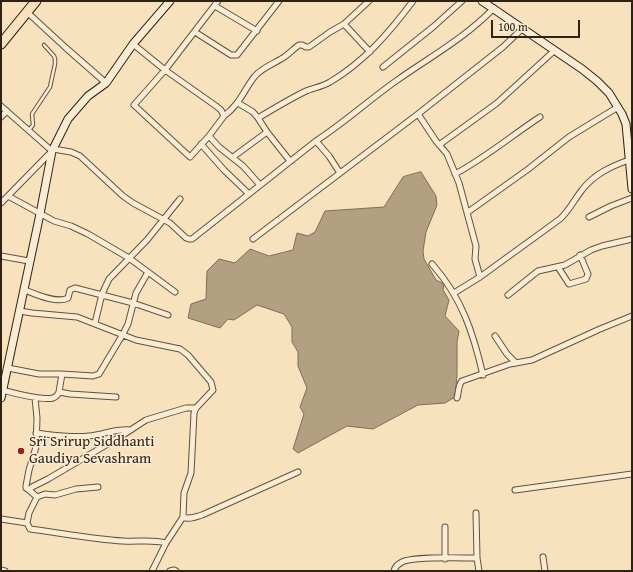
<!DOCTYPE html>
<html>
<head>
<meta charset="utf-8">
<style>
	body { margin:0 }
	#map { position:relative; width:633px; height:572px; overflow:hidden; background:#f8e1bd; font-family:"Gentium Book Plus",serif }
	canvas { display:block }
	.frame { position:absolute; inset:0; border:2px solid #2d2213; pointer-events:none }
	.scale { position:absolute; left:491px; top:20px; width:89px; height:18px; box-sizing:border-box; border:2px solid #2d2213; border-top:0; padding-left:5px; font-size:12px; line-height:14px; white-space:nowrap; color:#2d2213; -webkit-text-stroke:3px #faecd4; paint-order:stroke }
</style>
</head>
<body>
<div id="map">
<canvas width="633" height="572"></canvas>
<div class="frame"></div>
<div class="scale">100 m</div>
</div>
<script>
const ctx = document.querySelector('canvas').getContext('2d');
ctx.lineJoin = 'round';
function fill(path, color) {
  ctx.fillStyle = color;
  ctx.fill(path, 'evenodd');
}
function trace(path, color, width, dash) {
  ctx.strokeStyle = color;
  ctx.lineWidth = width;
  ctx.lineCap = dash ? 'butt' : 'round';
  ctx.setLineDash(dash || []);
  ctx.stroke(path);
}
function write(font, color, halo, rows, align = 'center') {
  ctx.font = font + ' "Gentium Book Plus",serif';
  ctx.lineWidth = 3;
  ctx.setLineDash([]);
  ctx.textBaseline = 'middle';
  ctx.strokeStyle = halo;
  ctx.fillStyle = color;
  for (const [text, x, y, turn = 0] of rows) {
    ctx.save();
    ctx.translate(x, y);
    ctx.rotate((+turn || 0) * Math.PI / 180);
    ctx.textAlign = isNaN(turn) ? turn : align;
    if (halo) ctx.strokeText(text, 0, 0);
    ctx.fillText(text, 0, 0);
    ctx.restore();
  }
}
const water = new Path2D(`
	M421,172L436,196L437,205L426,232L423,251L424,259L436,280L444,284L443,290L449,300L445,316L459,331L457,342V375L455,397L445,403L418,405L373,429L347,426L298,453L293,449L304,414L300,407L307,388L298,366V352L292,342V327L284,314L257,305L234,320L228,319L220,328L188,318L191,304L206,299L207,271L219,259L235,263L250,249L269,256L293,250L297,233L308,236L315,232L325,211L384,207L403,177Z`);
const lane = new Path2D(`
	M29,130L33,125L32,114L50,87L55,64V59L54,56L44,45`);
const street = new Path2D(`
	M215,6L257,31
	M27,12L66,48L106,83
	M344,24L370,52
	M195,32L231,55H237L279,1
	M133,44L165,70L218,1
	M383,67L433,27L462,1
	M165,70L216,106L221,110L224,116L209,136L190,157L134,105Z
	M238,103L253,112L258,118L267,132L290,161
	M1,106L52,151L1,203
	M418,114L436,141L447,154L459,183L476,246L475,259L480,277
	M224,116C241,103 243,91 255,76C262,68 273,64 281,59C288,55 293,49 299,45H302L306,47H309L330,32L344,24L369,1
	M1,117L7,111
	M258,118C273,109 288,100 304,92C312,88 322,87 330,82C364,62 389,33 413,1
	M209,136L219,147L243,166L260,185
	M316,141L329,156L340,173
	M201,144L224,170L249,194
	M439,145L497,103L555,50
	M53,149L71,152L80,156L123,196L133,203L170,223L186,238L189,239H192L316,141C344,123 369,100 396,81C430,57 465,38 494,8
	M233,157L267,132
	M455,174C485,158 511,136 540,117
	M8,196L54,221L71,226L88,234L129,258L175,292
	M468,212L527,170L569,137L618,107
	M589,217L611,206L632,198
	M253,239L418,114L503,47L523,28
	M1,256L29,261
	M432,264C462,298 473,332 483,375
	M558,267L569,284L586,279L588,274L580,255
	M25,290C35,294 57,304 68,298L70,290L75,288L133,303L168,315
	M454,293L480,277L560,219C569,211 574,200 582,190C594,174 612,166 629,160
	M508,295L538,271L565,265L591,250L602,246L632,239
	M20,311L32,313L77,317L136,340L180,349L188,355L211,382L213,390L196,408L194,413L191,473L184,493L183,517L166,543L152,571
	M95,323L102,294L109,279L147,240L180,199
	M495,336L507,354L516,363
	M8,368L39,374H62L93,376L99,374L123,334L128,324L136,293L148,272
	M2,390C14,393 42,401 53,398C56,397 58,395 59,392L62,374
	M59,392L70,394L116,397
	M457,398C459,392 458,385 462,381L510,364L532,360L600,329L632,316
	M36,433C53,435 72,438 89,436C103,435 116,428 131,430
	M29,490L26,488V486L29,470L36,447L37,418L35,398
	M515,490L632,474
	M37,497L45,494L55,495L76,489L98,487
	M476,513L477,558L479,571
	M183,517C189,520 195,517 202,515L298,472
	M1,519L27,523L30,529C61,533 92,539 123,541C138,542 152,539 166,543
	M27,523L29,513L37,497L29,490L32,487L48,479L123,435L146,420L186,408H196
	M445,527V559
	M543,557L545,571
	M1,570L5,571
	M170,571L174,570L176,571
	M394,571C395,567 398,564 402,562C413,556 461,558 477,558`);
const secondary = new Path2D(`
	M482,1L582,69L597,81L609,93L622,114L626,124L632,189
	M1,398L40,214L52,151L68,119L88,96L106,83L133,44L170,1`);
const highway = new Path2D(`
	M1,44L36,1`);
const markers = [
	[21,451,4,"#8f2418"]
];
const poiNames = [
	["Sri Srirup Siddhanti",29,442],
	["Gaudiya Sevashram",29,459]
];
fill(water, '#b3a083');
trace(water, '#7d6e56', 1);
trace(lane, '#60523e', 4.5);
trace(street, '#60523e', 7);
trace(secondary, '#2d2213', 9);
trace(highway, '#2d2213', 11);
trace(lane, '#faecd4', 2.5);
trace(street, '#faecd4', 5);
trace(secondary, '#faecd4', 7);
trace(highway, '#f8e1bd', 9);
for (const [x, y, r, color] of markers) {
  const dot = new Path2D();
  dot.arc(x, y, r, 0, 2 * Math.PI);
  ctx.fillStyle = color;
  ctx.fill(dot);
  trace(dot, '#faecd4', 1.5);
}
write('15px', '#2d2213', '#faecd4', poiNames, 'left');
</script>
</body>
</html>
